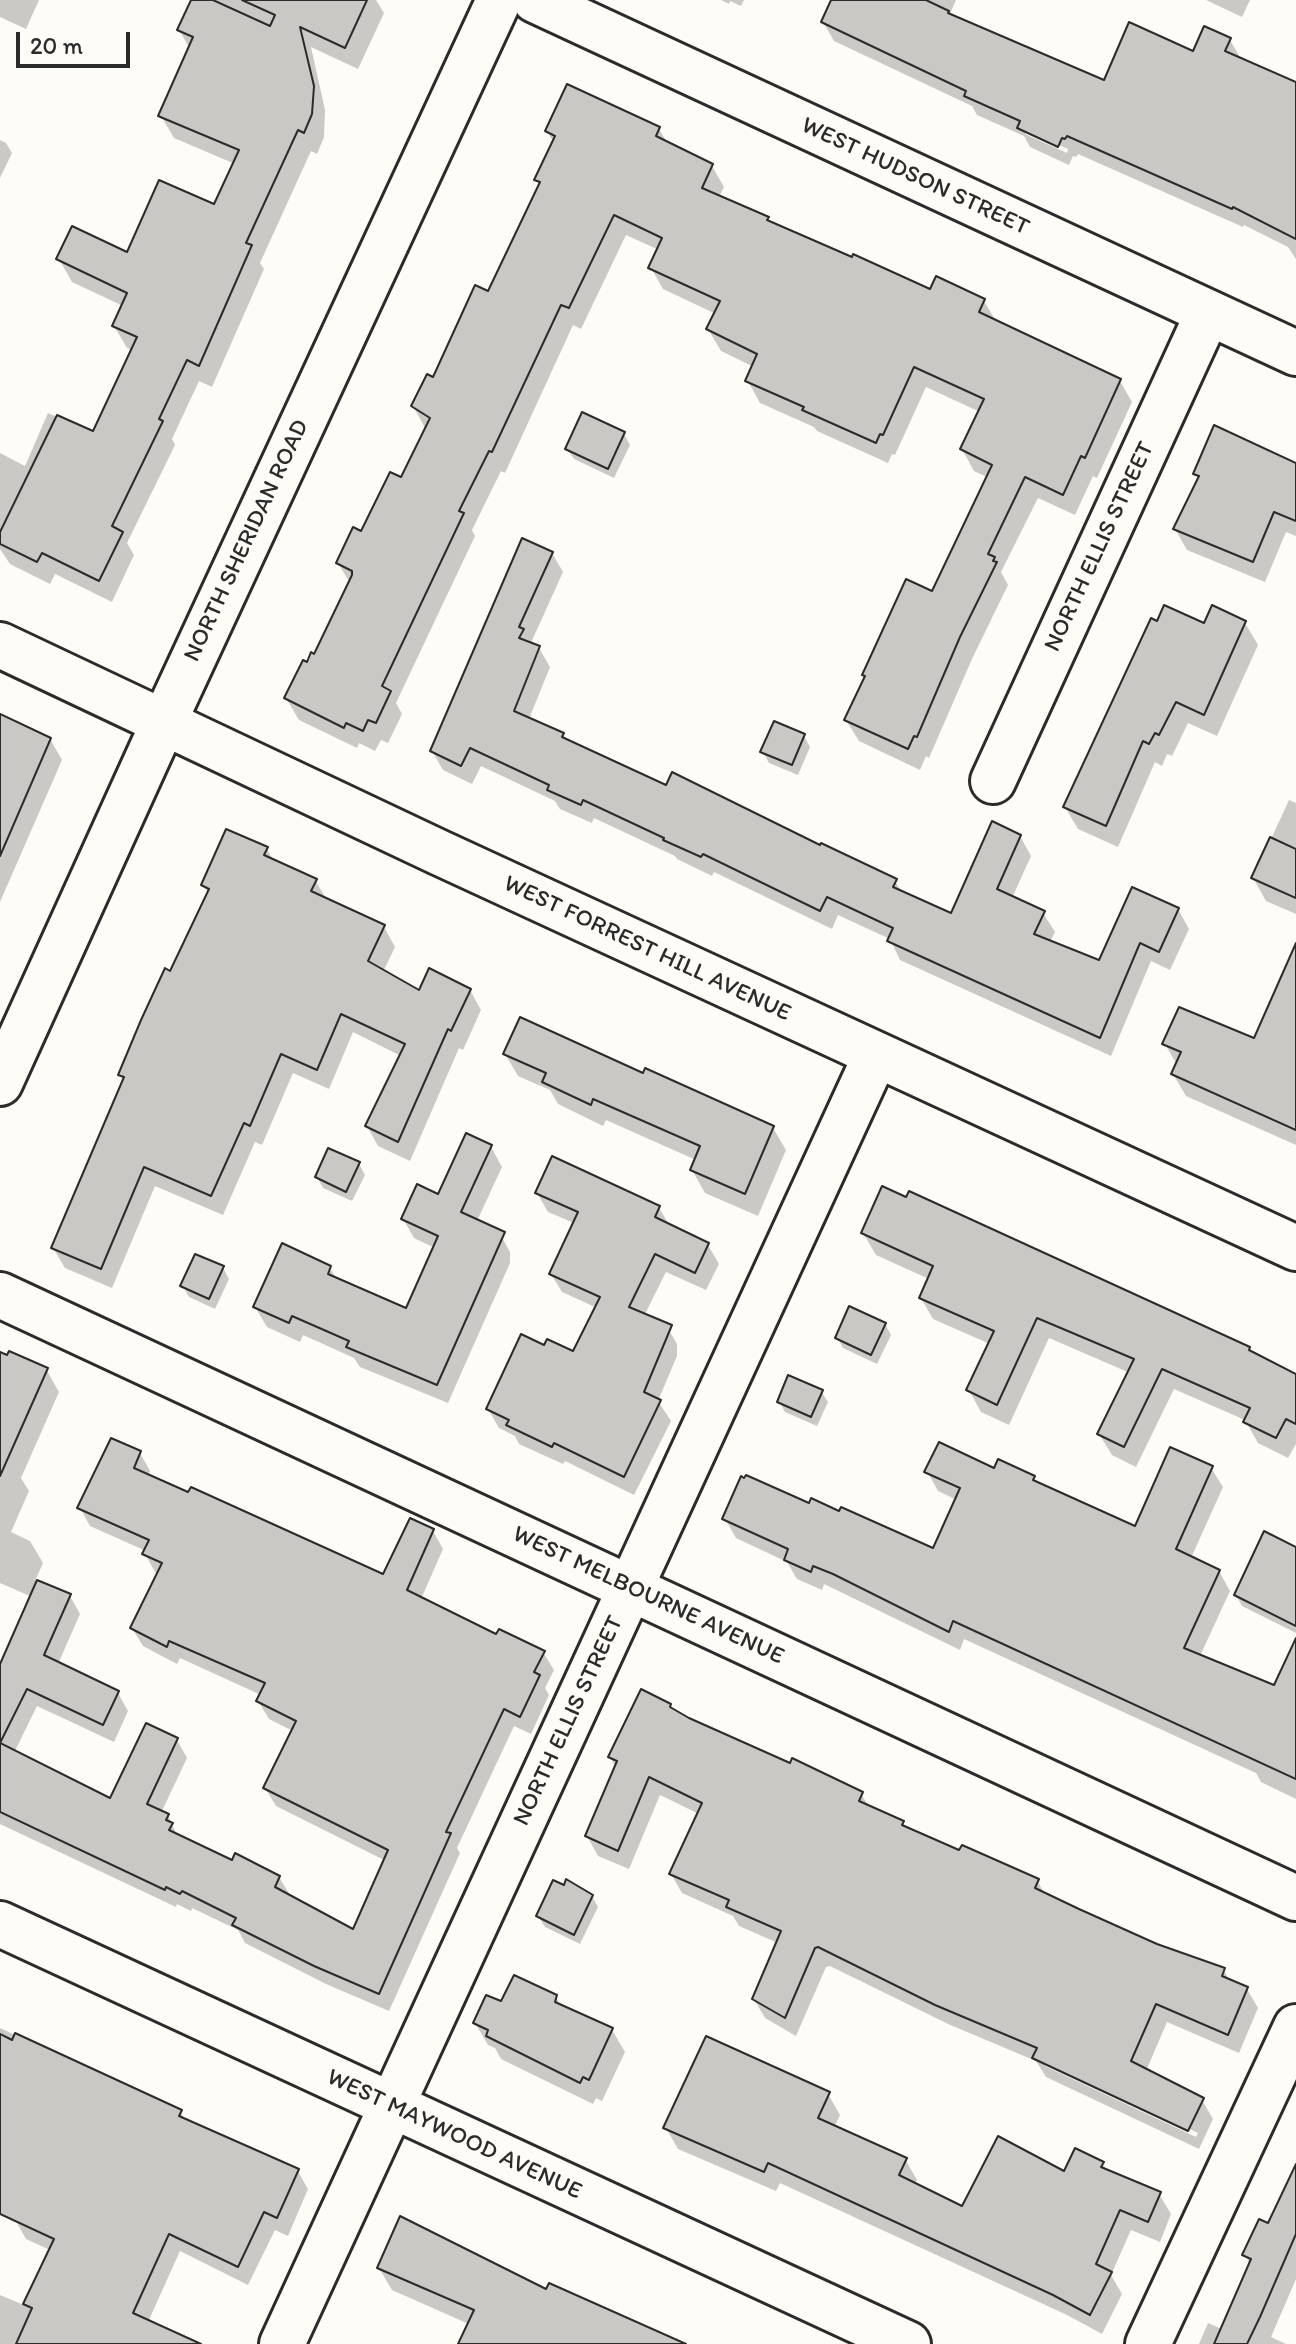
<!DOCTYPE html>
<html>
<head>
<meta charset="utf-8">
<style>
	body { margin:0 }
	#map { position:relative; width:1296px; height:2344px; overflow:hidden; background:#fdfcf7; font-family:Itim,sans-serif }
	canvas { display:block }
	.scale { position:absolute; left:16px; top:32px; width:114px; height:36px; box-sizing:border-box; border:4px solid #2b2b2b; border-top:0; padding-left:10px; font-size:24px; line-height:28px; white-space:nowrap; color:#2b2b2b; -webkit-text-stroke:6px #fdfcf7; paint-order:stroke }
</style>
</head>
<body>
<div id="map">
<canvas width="1296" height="2344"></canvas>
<div class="scale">20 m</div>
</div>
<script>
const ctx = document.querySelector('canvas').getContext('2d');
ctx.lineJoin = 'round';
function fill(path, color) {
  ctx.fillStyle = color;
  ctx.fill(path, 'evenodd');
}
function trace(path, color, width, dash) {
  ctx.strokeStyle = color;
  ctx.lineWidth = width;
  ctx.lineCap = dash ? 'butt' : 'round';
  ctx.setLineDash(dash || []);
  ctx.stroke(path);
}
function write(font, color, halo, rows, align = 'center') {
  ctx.font = font + ' Itim,sans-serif';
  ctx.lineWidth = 7;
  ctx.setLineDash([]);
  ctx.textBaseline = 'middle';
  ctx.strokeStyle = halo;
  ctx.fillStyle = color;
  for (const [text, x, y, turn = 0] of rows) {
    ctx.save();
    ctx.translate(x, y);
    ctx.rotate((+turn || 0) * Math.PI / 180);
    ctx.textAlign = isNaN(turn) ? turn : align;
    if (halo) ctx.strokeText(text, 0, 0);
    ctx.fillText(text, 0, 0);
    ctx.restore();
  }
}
const shadow = new Path2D(`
	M0,0H39L26,29L0,17Z
	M193,0H376L384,13L358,69L311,47L325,110L324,137L317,154L311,151L260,263L264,269L212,387L199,381L172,439L175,445L127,543L134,555L112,602L55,574L50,584L10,564L0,549V453L25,466L48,413L94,434L133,351L127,348L114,326L123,306L72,282L59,259L128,255L215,207L235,164L174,138L161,116L190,49L179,30Z
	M721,0H744L741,6L730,1L729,4Z
	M833,0H956L949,16L1105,83L1230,40L1241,59L1296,92V259L1288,247L1244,225L1243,227L1078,154L1076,157L1073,156L1069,165L1030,147L1024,136L977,115L972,106L834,41L823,22ZM1025,130L1068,149L1067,153L1025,134Z
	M1206,0H1250L1242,17Z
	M659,129L668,144L712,166L724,187L719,197L767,219L770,224L931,292L984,301L997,323L1120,381L1132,402L1097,478L1093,476L1075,515L1038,498L1001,572L1008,585L972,659L929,758L926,756L920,770L859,741L846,720L866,678L864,674L933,593L989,478L974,471L962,449L980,412L926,387L895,455L892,454L888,463L817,431L814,427L760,403L748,381L754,367L721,351L708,329L716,314L663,289L651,268L659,250L626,235L581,329L573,325L505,473L501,471L472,530L475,536L396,703L402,714L388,743L381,740L375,751L359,743L357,748L299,720L286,698L315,657L350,583L338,563L402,480L425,428L413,406L434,380L489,294L540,186L537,180L554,143L547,131Z
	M0,140L6,143L12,153L0,178Z
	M624,434L630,445L614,478L574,459L567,449Z
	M1296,465V536L1286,532L1265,582L1187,550L1175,529L1199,480L1195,474Z
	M552,553L563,572L530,645L539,648L550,667L529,719L563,734L566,741L667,787L895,881L903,894L952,915L1020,836L1031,856L1012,898L1043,913L1055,932L1050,942L1100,963L1178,909L1189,929L1170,970L1151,961L1111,1056L900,960L890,939L838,915L832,929L714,872L712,876L677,859L675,856L594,818L592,823L560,809L555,801L481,766L472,784L443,770L432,751Z
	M1245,623L1258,645L1217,736L1188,723L1172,756L1167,754L1162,766L1155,762L1118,847L1078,829L1065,807L1205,626Z
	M0,716L50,739L62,760L0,902Z
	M804,736L810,747L798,775L769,763L763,752Z
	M1289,800L1296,803V914L1266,901L1253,878Z
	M267,849L274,862L315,880L327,900L384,927L395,947L383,972L419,993L470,990L481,1010L463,1050L459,1048L410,1161L378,1146L367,1126L401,1056L353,1032L329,1089L293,1073L262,1145L255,1142L223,1215L155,1186L112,1288L65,1268L53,1248L124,1081L120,1075L209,894L203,885Z
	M1296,958V1145L1186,1096L1173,1074L1177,1065L1165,1044L1255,1041Z
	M505,1054L644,1076L773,1128L786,1150L758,1216L705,1193L692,1170L696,1160L606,1120L603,1126L558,1104L550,1090L518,1076Z
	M491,1147L502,1167L477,1221L499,1232L510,1252V1263L448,1403L360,1367L354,1358L303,1335L300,1342L267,1327L255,1307L330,1268L337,1280L407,1311L435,1248L414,1238L403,1219L439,1196Z
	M359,1164L365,1175L352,1201L323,1188L317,1177Z
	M537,1193L659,1208L670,1226L708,1245L719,1264L706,1290L666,1272L644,1316L666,1325L677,1344V1356L658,1401L671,1421L634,1495L565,1461L563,1464L519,1444L515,1436L499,1428L488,1409L545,1348L574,1353L597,1308L562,1292L551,1274L574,1223L548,1212Z
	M863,1233L1248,1349L1251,1354L1296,1376V1444L1288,1458L1258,1443L1245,1420L1174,1389L1136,1467L1112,1455L1099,1434L1130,1373L1049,1338L1009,1425L981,1412L969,1390L990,1344L933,1319L921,1298L929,1279L876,1255Z
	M223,1268L229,1279L215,1309L189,1297L183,1286Z
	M885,1324L891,1335L877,1364L843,1348L837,1337Z
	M0,1354L46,1369L59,1392L21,1478L29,1491L11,1532L30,1541L43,1563L35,1581L70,1596L80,1614L58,1664L118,1693L128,1711L114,1742L37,1706L14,1753L111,1801L177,1740L187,1758L161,1813L168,1815L177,1836L232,1863L279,1877L290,1895L354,1931L386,1861L276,1806L265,1788L293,1731L269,1719L258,1701L261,1695L180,1658L177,1664L143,1646L132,1628L159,1574L155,1572L145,1554L146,1551L90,1526L80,1508L140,1453L150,1471L148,1476L384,1577L433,1531L443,1549L421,1599L497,1636L543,1652L554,1670L545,1688L549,1695L531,1734L514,1726L457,1848L460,1853L389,2011L326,1984L245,1943L238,1930L192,1908L191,1911L177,1904L176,1907L0,1824V1666L32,1597L0,1583Z
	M821,1391L828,1402L817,1426L785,1412L779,1401Z
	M1211,1468L1223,1487L1191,1558L1219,1571L1230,1591L1200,1656L1275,1688L1296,1643V1799L1261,1782L1256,1773L964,1639L960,1650L824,1584L822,1590L797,1579L787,1562L736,1538L725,1519L810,1506L934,1550L957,1500L938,1491L927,1471L995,1470L1033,1478L1037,1484L1136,1528Z
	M1296,1549V1633L1242,1606L1236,1595Z
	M670,1706L673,1711L688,1720L861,1794L870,1808L903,1823L907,1829L960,1853L1037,1880L1045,1895L1157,1945L1224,1970L1230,1982L1247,1989L1258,2008L1239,2053L1167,2022L1146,2071L1202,2100L1213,2119L1199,2149L1046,2077L1036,2061L948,2024L830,1966L826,1967L796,2036L765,2018L754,1999L778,1943L739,1926L733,1916L682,1893L671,1874L699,1814L660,1795L629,1869L598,1856L587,1836L616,1768L610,1757ZM1045,2062L1198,2133L1196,2137L1045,2066Z
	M592,1896L598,1907L580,1944L545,1927L538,1916Z
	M556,1997L562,2008L612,2030L625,2052L602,2101L596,2098L593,2104L501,2059L495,2048L488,2045L475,2023L502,2004Z
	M0,2028L180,2111L186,2122L297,2170L308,2189L288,2236L275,2230L248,2285L180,2251L148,2322L196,2344H0V2295L24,2305L50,2250L26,2239L17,2223L0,2215Z
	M828,2094L840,2115L834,2128L905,2159L917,2180L915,2185L963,2208L1102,2163L1107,2171L1159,2194L1171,2214L1160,2242L1131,2230L1111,2275L1122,2294L1102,2334L1067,2315L780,2183L776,2191L678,2149L666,2128Z
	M1296,2169V2279L1271,2337L1286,2344H1199L1208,2323L1222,2329L1251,2266L1245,2255L1269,2226Z
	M379,2268L547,2292L677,2344H514L392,2290Z`);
const building = new Path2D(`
	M191,0H213L270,26L275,15L242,0H367L345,48L300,27L314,86L312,114L304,133L298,130L246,243L252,245L199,366L187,360L159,419L163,421L112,526L123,532L99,581L42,553L37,562L0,544V532L57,415L93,431L137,337L112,326L127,293L56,259L72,226L127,252L159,180L214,204L239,150L158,116L193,37L177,30Z
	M831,0H926L949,11L948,13L1104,80L1129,22L1193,51L1204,26L1231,38L1225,51L1296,82V239L1233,207L1232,209L1067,136L1065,139L1062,138L1058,147L1017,128L1020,121L964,96L966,91L821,22Z
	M567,84L660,127L656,136L713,164L702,188L769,217L767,220L852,257L853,254L930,289L936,276L985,299L979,312L1121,379L1085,458L1081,456L1063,495L1025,477L988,554L995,557L993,561L997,562L960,637L917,737L914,736L908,749L844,720L865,676L862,675L906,579L932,591L992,465L960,449L984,399L914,367L883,435L880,434L876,443L802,410L804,407L745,381L757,354L706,329L720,301L648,268L662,238L614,215L569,308L561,305L492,452L489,451L459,511L464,513L382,686L391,691L376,723L368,720L363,731L346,723L344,728L284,698L303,660L307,662L311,652L314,654L352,575V571L336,563L353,527L361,531L390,472L401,477L430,418L411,406L427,374L433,377L475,285L488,291L540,182L534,180L555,136L545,131Z
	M582,412L625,432L608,469L565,449Z
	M1214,425L1296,463V521L1274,512L1253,562L1173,529L1199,476L1193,474Z
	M522,538L553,552L519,627L524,629L519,638L540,646L514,711L564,733L562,737L666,785L672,772L820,845L821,843L897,879L893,887L951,913L992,821L1021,835L997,889L1045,911L1034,934L1099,960L1132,887L1179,908L1159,952L1140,943L1100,1038L887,941L893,928L827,897L820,911L703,854L701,857L663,840L664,838L583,800L581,805L547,790L549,785L470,748L461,766L430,751Z
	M1164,605L1204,623L1212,605L1246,621L1204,715L1176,702L1159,735L1155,733L1149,744L1143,741L1106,826L1063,807L1151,618L1157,621Z
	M0,714L51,738L0,856Z
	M774,721L805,734L792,765L760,752Z
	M226,829L268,847L264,855L317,879L311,891L385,925L368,961L419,990L429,968L471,989L451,1031L448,1029L398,1142L365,1126L405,1044L341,1014L317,1070L281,1054L250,1126L244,1123L211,1196L144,1167L101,1269L51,1248L124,1077L118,1075L141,1020L165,968L170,971L209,889L201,885Z
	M1270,837L1296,849V898L1251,878Z
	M1296,943V1130L1171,1074L1181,1052L1162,1044L1179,1007L1254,1038Z
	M520,1017L643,1073L645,1068L774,1126L745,1194L690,1170L700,1146L593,1099L591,1105L542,1082L546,1073L503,1054Z
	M466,1133L492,1145L461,1212L505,1232L437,1385L346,1347L349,1341L292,1316L289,1323L253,1307L282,1243L331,1266L328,1274L406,1308L438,1236L401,1219L417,1184L438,1194Z
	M328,1148L360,1162L346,1192L315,1177Z
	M552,1156L660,1206L655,1217L709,1243L695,1273L655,1254L629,1307L672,1325L644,1392L661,1400L624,1477L554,1443L552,1447L506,1425L509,1420L486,1409L521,1334L544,1345L547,1339L573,1351L600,1297L549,1274L578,1212L535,1193Z
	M882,1186L906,1197L909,1191L1250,1347L1249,1350L1296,1374V1424L1286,1419L1276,1438L1243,1422L1250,1408L1162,1369L1124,1447L1097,1434L1134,1359L1037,1318L997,1405L966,1390L994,1331L919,1298L933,1266L861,1233Z
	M195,1254L224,1266L209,1299L180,1286Z
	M849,1306L886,1323L871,1355L835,1338Z
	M9,1351L48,1368L0,1476V1352L7,1355Z
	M788,1375L823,1390L811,1417L777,1402Z
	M111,1438L141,1451L134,1468L188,1492L191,1487L383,1574L410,1518L434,1529L407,1590L496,1634L499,1629L545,1651L534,1672L540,1675L520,1717L504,1709L446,1832L451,1833L379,1994L314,1966L232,1925L236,1918L182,1891L180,1894L166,1887L165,1890L0,1812V1664L37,1580L71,1594L44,1655L119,1691L103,1725L27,1689L0,1743L110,1798L146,1723L178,1738L147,1804L169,1814L166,1820L173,1823L169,1830L232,1860L235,1853L280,1876L275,1887L353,1929L388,1850L263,1788L296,1721L256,1701L265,1683L169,1641L167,1647L130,1628L162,1563L142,1554L149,1540L77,1508Z
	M939,1442L994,1468L998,1459L1035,1476L1033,1480L1135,1526L1170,1447L1213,1466L1176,1549L1220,1570L1184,1648L1274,1685L1296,1638V1779L953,1621L949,1632L833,1574L813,1566L811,1572L784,1560L788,1549L722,1519L741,1476L744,1478L746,1475L809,1503L811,1498L839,1511L841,1507L933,1548L960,1488L924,1472Z
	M1264,1531L1296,1547V1626L1234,1595Z
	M641,1689L671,1704L670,1707L689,1718L790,1763L792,1758L863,1792L859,1801L904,1821L902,1825L959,1850L962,1845L1039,1879L1035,1888L1079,1909L1157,1944L1225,1968L1222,1976L1248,1987L1228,2035L1156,2004L1131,2061L1204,2098L1188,2131L1032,2058L1037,2048L935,2005L818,1947L815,1948L785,2018L752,1999L781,1931L726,1907L729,1900L669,1874L702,1803L649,1777L618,1851L585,1836L617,1761L608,1757Z
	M566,1879L593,1895L574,1935L536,1916L553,1880L564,1885Z
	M514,1975L557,1995L555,2002L613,2028L589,2080L583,2077L580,2083L486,2036L488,2030L473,2023L486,1995L501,2001Z
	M15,2033L182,2110L179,2116L299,2169L277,2218L264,2212L238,2267L169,2234L133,2313L201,2344H16L32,2308L23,2304L54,2239L0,2214V2034L12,2040Z
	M706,2036L830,2092L818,2118L907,2158L899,2175L962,2206L998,2136L1064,2171L1075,2148L1104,2162L1101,2167L1161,2192L1148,2222L1120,2210L1096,2264L1112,2272L1090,2315L1053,2295L768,2163L764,2172L663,2128Z
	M1296,2164V2234L1260,2317L1247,2344H1214L1251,2259L1242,2255L1259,2219L1268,2223Z
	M400,2216L546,2289L549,2283L686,2344H458L474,2310L377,2268Z`);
const minor = new Path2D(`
	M535,0L1296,353
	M993,781L1208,313
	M0,1295L1296,1898
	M0,1924L908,2344
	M282,2344L876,1055
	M1148,2344L1296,2027`);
const major = new Path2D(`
	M0,645L438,852L1296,1248
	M0,1083L163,724L499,0`);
const streetNames = [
	["WEST HUDSON STREET",915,177,25],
	["NORTH SHERIDAN ROAD",247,541,-65],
	["NORTH ELLIS STREET",1100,547,-65],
	["WEST FORREST HILL AVENUE",647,949,25],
	["WEST MELBOURNE AVENUE",648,1596,25],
	["NORTH ELLIS STREET",569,1721,-65],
	["WEST MAYWOOD AVENUE",454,2135,25]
];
fill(shadow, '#0003');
fill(building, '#c9c8c4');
trace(building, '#2b2b2b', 2);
trace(minor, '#2b2b2b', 50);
trace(major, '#2b2b2b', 50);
trace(minor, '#fdfcf7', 44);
trace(major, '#fdfcf7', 44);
write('24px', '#2b2b2b', '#fdfcf7', streetNames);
</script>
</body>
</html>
